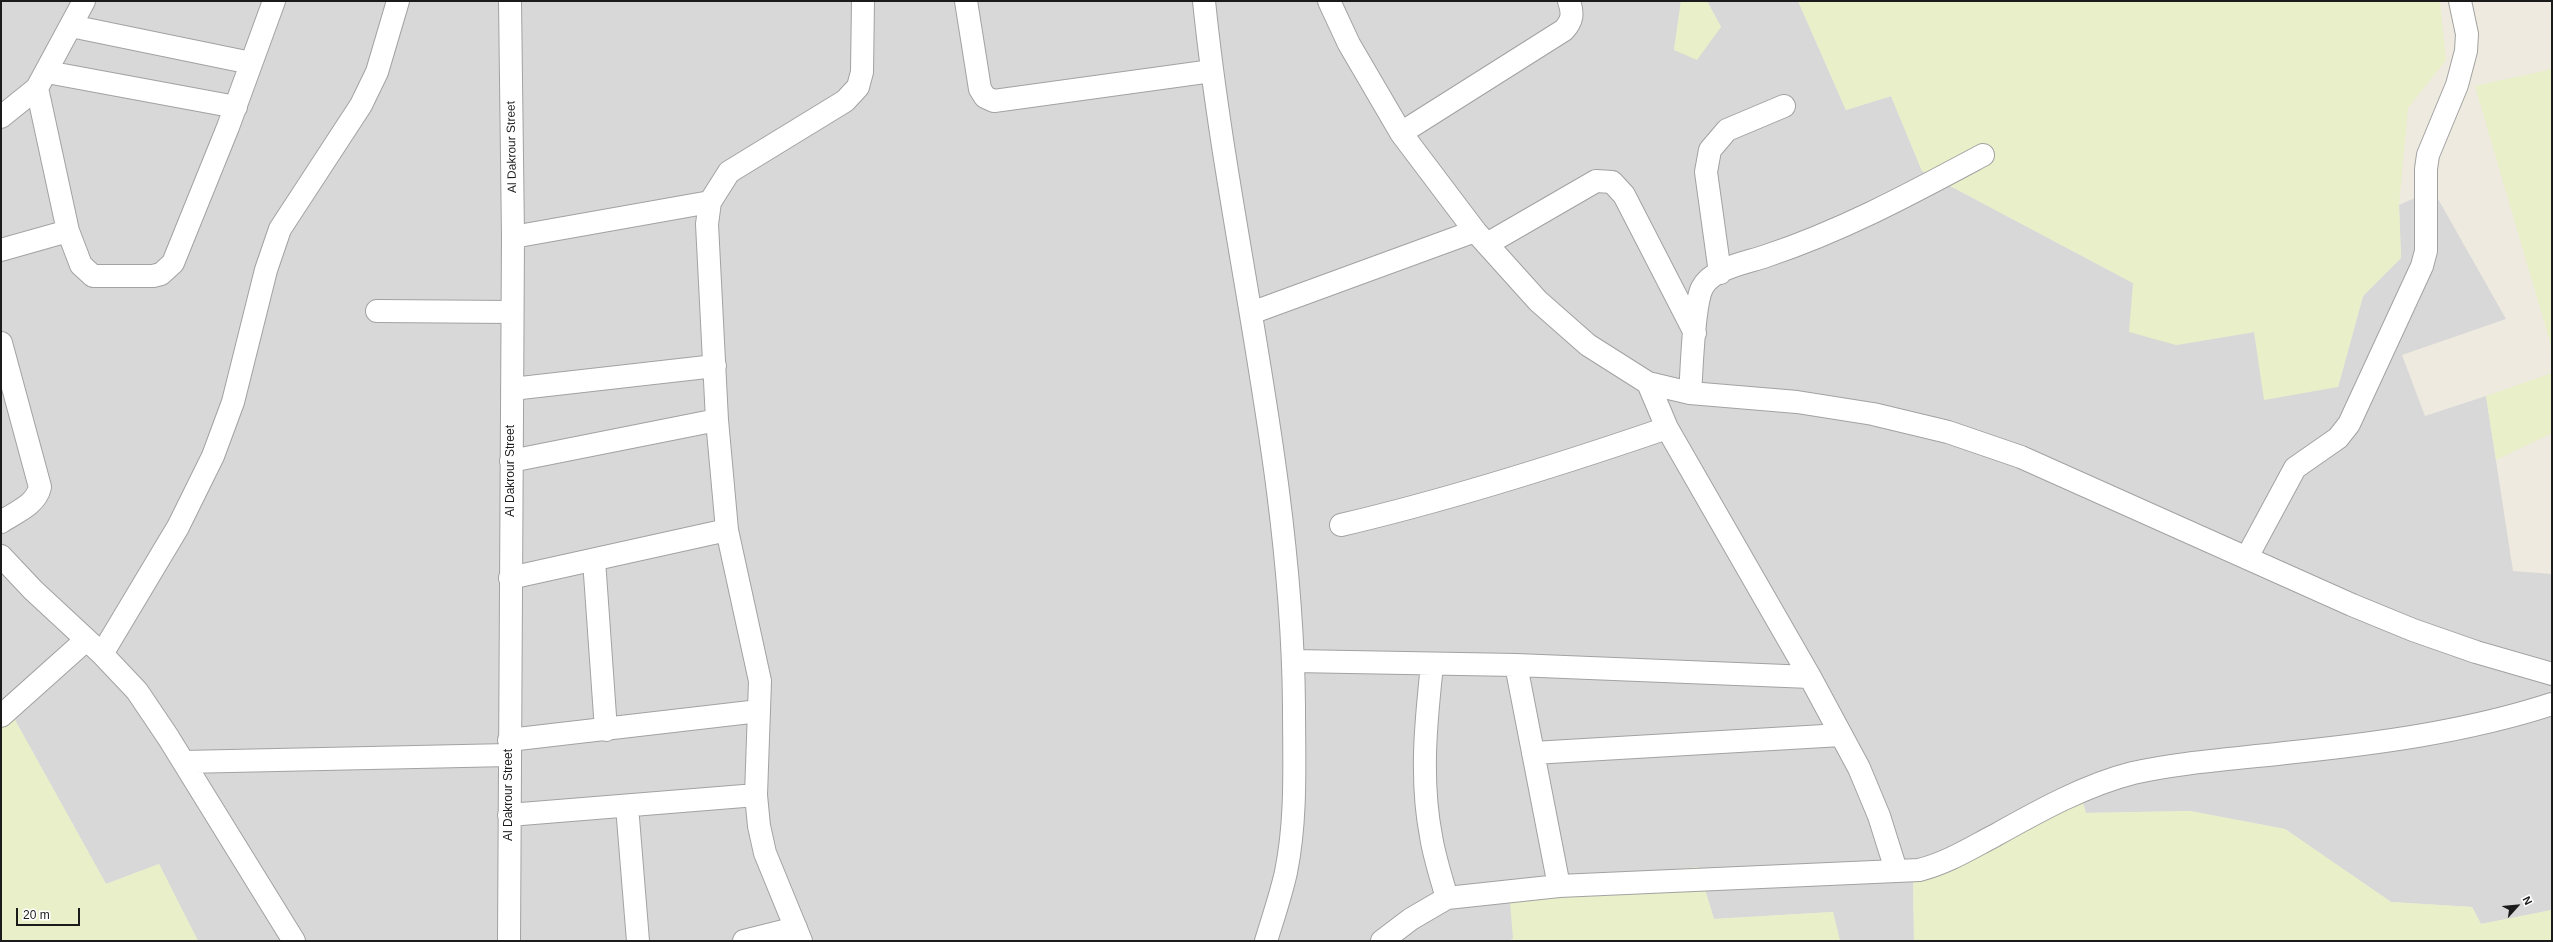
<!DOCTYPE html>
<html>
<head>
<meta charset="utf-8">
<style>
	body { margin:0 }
	#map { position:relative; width:2553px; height:942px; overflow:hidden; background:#eeeadf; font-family:Arial,sans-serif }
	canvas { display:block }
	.frame { position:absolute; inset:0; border:2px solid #1b1b1b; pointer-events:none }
	.north { position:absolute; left:2497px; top:886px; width:40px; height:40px; -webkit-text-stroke:3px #fff; paint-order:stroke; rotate:63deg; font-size:11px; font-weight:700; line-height:16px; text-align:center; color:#1b1b1b }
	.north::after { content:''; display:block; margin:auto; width:14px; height:18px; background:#1b1b1b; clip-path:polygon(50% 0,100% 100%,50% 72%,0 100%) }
	.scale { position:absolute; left:16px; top:908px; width:64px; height:18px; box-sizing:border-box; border:2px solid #1b1b1b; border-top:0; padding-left:5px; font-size:12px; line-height:14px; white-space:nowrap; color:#1b1b1b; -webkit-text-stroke:3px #fff; paint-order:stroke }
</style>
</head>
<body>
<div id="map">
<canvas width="2553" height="942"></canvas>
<div class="frame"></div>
<div class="north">N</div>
<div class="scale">20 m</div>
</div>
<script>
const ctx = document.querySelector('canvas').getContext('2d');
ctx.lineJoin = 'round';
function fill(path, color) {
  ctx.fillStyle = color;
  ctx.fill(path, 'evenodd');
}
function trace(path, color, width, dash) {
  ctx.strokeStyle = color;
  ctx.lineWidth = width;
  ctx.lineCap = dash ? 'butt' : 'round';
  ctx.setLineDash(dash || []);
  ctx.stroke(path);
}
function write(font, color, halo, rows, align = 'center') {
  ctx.font = font + ' Arial,sans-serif';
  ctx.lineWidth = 3;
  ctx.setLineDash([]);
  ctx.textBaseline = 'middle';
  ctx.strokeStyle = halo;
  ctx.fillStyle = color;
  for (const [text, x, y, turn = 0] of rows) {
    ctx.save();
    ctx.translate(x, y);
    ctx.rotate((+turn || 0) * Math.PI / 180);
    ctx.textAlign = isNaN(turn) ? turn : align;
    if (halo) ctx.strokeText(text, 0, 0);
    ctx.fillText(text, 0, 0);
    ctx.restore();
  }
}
const residential = new Path2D(`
	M1,1H1681L1674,50L1721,27L1707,1H1798L1846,110L1891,96L1922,171L2133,283L2176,345L2254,332L2338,387L2363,296L2401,258L2399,205L2433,190L2506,319L2402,355L2425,416L2486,396L2513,571L2552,574V910L2481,924L2472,907L2391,902L2285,829L2190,811L2086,813L2077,783L1913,868L1914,941H1840L1833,912L1714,919L1698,867L1508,941H198L159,864L106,884L5,702L1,704Z`);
const farmland = new Path2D(`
	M1681,1H1707L1721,27L1697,60L1674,50Z
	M1798,1H2440L2446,60L2408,108L2399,205L2401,258L2363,296L2338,387L2264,400L2254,332L2176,345L2129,332L2133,283L1922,171L1891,96L1846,110Z
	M2552,69V349L2475,86Z
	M2552,373V433L2496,460L2486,396Z
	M5,702L106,884L159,864L198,941H1V704Z
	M2077,783L2086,813L2190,811L2285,829L2391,902L2472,907L2481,924L2552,910V941H1914L1913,868Z
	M1698,867L1714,919L1833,912L1840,941H1508L1513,939L1509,889Z`);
const minor = new Path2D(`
	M966,1L980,89L985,97L994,101L1212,71
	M1204,1C1228,236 1292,468 1294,706C1294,761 1297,818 1286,872C1281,895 1273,918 1266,941
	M1329,1L1349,44L1401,133L1475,231L1538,301L1588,345L1648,383L1690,393L1797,402L1873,414L1948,432L2021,457L2352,605L2413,630L2476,652L2552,674
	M71,26L251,63
	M47,72L236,107
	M1,117L37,88L84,1
	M1401,133L1564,30C1573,20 1573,13 1569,1
	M68,231L81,265L93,276H153L161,274L173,263L228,127L274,1
	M513,237L710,202
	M1487,244L1596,181L1612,182L1624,195L1695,333
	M1,250L68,231L37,88
	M1720,273L1706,172L1710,150L1727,130L1784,106
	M377,311L512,312
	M1251,313L1475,231
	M1,343L40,487C36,505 16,512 1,522
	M1648,383L1667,428L1810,677L1859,768L1879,816L1896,870
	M512,389L715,366
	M1690,393C1692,370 1693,307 1702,288C1712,268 1746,263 1766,256C1844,230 1910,194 1983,155
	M511,461L717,420
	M1341,525C1452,499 1559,465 1667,428
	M1,556L33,590L102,654L137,691L168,737L294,941
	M2247,557L2295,468L2338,438L2349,424L2422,266L2426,251V169L2428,155L2457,85L2466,51L2467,34L2460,1
	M594,560L606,730
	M510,578L727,530
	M102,654L178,527L213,456L233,402L266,270L280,229L361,105L377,72L398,1
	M1294,661L1516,665L1810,677
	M1432,665C1426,721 1420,779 1431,836C1434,856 1441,877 1447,898
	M1516,665L1559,886
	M1,716L86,640
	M509,740L759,711
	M1533,753L1841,735
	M184,762L509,755
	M627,806L638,941
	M509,815L756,795
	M509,941L513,237L510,1
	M744,941L796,928
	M801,941L765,853L759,826L756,795L760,681L727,530L717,420L707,224L710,202L729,172L845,101L858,87L862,72L863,1
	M1382,941L1411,919L1447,898L1559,886L1919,870C1947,863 1969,849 1994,836C2037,812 2085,785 2133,773C2183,762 2234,759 2285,753C2374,744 2466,732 2552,704`);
const streetNames = [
	["Al Dakrour Street",512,147,-91],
	["Al Dakrour Street",511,471,-90],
	["Al Dakrour Street",509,795,-90]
];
fill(residential, '#d9d8d8');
fill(farmland, '#e9efc8');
trace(minor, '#a2a2a2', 24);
trace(minor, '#fff', 22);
write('12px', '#1b1b1b', '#fff', streetNames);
</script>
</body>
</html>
